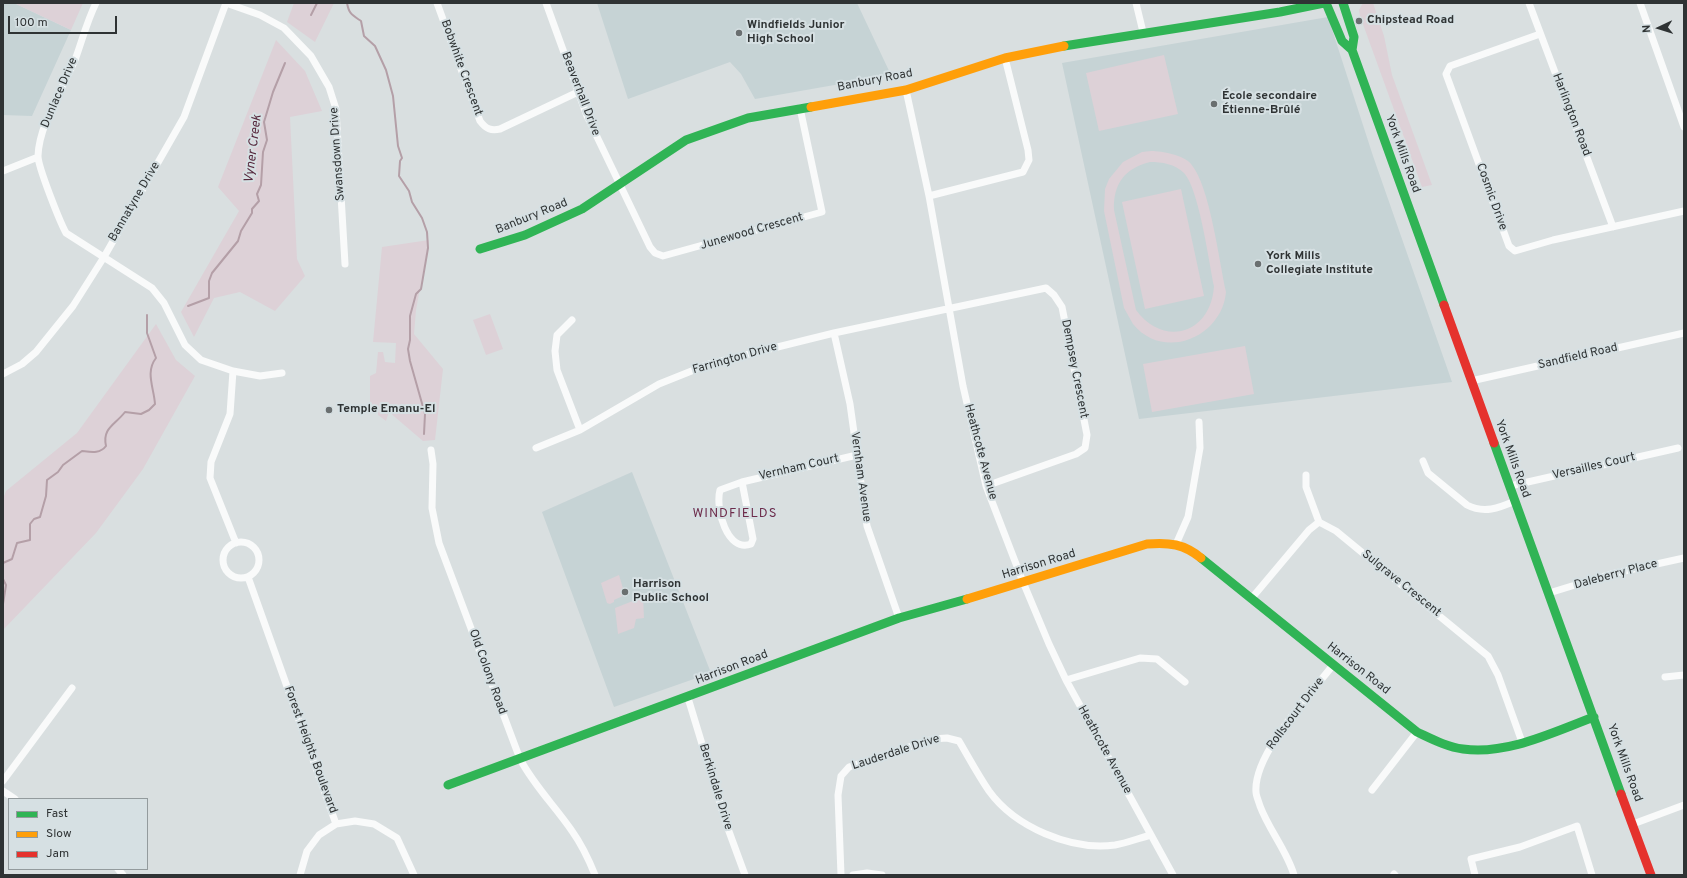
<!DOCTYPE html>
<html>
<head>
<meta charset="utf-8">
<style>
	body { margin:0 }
	#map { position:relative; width:1687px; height:878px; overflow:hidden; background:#d9dfe0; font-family:Overpass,sans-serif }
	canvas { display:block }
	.frame { position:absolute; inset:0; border:4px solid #2f3334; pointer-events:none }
	.legend { position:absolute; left:8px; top:798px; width:140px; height:72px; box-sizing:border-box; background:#d6e0e3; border:1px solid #939b9d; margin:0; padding:5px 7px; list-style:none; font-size:12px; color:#2f3334 }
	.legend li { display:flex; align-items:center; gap:8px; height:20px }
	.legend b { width:20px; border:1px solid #939b9d }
	.north { position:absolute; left:1639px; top:8px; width:40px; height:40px; -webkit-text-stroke:3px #d6e0e3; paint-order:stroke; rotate:266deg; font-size:11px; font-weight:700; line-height:16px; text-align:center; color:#2f3334 }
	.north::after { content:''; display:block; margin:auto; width:14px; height:18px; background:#2f3334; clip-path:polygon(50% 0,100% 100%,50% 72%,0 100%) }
	.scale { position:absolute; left:8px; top:16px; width:109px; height:18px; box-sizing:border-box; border:2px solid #2f3334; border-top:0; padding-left:5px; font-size:12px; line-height:14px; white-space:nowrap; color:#2f3334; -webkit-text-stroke:3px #d6e0e3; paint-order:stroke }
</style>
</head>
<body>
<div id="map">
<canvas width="1687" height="878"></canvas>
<div class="frame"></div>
<ul class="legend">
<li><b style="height:5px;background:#30b455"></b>Fast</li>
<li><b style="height:5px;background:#ff9f0a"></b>Slow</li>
<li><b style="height:5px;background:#e5322d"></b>Jam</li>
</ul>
<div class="north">N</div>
<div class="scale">100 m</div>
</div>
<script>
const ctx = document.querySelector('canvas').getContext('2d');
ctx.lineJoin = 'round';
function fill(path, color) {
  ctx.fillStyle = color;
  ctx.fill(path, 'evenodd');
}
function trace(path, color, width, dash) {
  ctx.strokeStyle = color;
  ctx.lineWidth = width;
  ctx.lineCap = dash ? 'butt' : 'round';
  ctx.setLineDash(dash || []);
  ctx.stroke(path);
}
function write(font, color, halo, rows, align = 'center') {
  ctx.font = font + ' Overpass,sans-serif';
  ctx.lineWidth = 4;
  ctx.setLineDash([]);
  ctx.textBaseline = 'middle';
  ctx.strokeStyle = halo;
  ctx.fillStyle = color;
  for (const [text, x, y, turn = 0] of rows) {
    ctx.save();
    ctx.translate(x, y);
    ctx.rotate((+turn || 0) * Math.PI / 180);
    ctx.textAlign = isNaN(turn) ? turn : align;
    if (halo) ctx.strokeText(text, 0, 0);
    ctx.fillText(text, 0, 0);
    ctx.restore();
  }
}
const built = new Path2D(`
	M3,3H14L71,30L32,116L3,115Z
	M597,3H857L891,75L755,99L741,74L730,62L628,99Z
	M1328,17L1373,156L1452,382L1139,419L1062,63Z
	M632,472L711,673L614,707L542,512Z`);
const green = new Path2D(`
	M14,3H83L71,30Z
	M294,3H334L315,42L287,22Z
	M1363,3H1373L1384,36L1392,75L1432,185L1422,187L1360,16L1359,10Z
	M276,40L305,71L322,111L290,117L297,259L305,276L275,311L240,292L214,298L194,337L181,312L239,211L218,187Z
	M1164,55L1178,114L1099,131L1086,73Z
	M1151,151C1162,151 1184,155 1191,164C1210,186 1219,261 1226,292C1222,337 1164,362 1133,324C1130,319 1127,313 1124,308L1104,211L1105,189L1109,179L1123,162L1142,152ZM1150,162C1162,162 1175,164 1184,173C1199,189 1209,262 1214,286C1211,334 1164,348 1136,310L1114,210C1113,184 1125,168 1150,162Z
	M1181,189L1204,296L1145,309L1122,202Z
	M429,240L416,310L414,334L443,369L435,440L423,441L389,412L386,421L378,415V407L370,406V376L376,373L378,352H383L385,362L395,363L396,343L373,342L382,247Z
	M490,314L503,349L486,355L473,320Z
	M156,324L176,360L195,376L143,469L96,533L3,630V499L6,491L77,433Z
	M1245,346L1254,394L1152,412L1143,364Z
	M619,575L625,595L614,600V602L610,604L607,603L601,583Z
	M643,597L644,618L636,619L634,628L618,634L615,608Z`);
const stream = new Path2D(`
	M347,3C349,14 352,15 361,21L364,36L375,46L386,70L393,96L398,146L402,158L400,161L399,176L409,191L412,202L422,218L427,232L428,248L421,289L416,294L410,316V340L408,349L410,361L425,414L424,434
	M311,15L317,3
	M188,306L209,298V281L212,273L238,241L241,231L252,213V209L259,201L257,194L261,185L263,152L267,140L264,122L273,92L285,63
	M3,563L12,559L17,543L30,540V524L34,519L40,517L46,496L47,480L58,472L63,465L82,451C91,452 100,454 106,446C102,428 115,425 125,412L141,414L149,410L155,404C154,388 145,372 156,358L147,333V315
	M3,579L6,585L3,604`);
const street = new Path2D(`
	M96,3C87,21 82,41 75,60C63,89 39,124 38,156C38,167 60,222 66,233L152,288L164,303L185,345L201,360L233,371L260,376L282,373
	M226,3L260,15L284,28L311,56L329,87L336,109L345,264
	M437,3L480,121C486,129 491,131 500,129L578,92
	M546,3L587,116L650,247L655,253L663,256L822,212L800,108
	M1136,3L1143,32
	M1529,3L1613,227
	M1640,3L1684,127
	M1540,34L1450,66L1446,74L1509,246L1515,251L1553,240L1684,211
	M906,90L929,196L963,386L986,486L1023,582L1049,644L1066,680L1173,875
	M3,171L38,157
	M929,196L1023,172L1029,160L1028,150L1005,58
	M572,320L557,335L555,351L557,370L580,430
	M834,333L850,404L867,526L899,618
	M233,371L230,414L211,462L210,478L236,543
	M3,374L22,364L36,352L73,306L104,257L184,117L226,3
	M1471,381L1684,333
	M536,448L580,430L659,384L709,364L834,333L1046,288L1054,295L1062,307L1087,435L1085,448L1076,454L986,486
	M431,450L433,464L432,508L439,543L520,759C535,787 555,806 572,831C582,845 589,860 595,875
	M1423,461L1428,473L1467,505C1484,514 1499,508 1515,501
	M1306,475V487L1319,522
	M742,482L753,539L751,544C727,553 715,508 720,490L742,482L857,455
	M1510,486L1678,448
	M223 560a18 18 0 1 1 36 0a18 18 0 1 1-36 0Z
	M1177,542L1188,517L1200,448L1199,422
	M248,577L336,824
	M1549,593L1611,574L1684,558
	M1251,599L1309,530L1319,522L1336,531L1488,656L1498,675L1522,742
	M1665,677L1684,675
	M1066,680L1140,658L1157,659L1185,682
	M688,698L727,826L745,875
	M3,781L72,688
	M1372,790L1417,732
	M3,791L15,799
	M1633,824L1684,805
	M118,869L123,875
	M1394,874L1395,875
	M300,875L307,851L319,835L336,824L355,821L374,824L397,838L414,875
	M841,875L838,795L841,776L849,767L933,739L947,738L959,741C969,758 978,775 989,791C1015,827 1071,851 1115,845C1127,843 1139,838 1151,835
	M853,875L867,873L882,875
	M1294,875C1287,851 1269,830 1260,806C1259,802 1256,796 1256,792C1253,754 1310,695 1333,665
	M1475,875L1471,859L1520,847L1577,826L1592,875`);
const fast = new Path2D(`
	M1326,3L1342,41L1352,50
	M1343,3L1354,37L1352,50L1444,305
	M1064,46L1280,12L1324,3
	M480,249L525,235L582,209L686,140L748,118L811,107
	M1494,443L1621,794
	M1201,558L1417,732C1432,739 1447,747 1463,749C1508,755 1553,732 1594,717
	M448,785L899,618L967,599`);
const slow = new Path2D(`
	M811,107L906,90L1005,58L1064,46
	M967,599L1147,544C1169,542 1184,544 1201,558`);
const jam = new Path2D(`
	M1444,305L1494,443
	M1621,794L1651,875`);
const markers = [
	[1359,21,4,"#6a6f70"],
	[739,33,4,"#6a6f70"],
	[1214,104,4,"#6a6f70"],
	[1258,264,4,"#6a6f70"],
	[329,410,4,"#6a6f70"],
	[625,592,4,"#6a6f70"]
];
const poiNames = [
	["Chipstead Road",1367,21],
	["Windfields Junior",747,26],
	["High School",747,40],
	["École secondaire",1222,97],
	["Étienne-Brûlé",1222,111],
	["York Mills",1266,257],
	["Collegiate Institute",1266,271],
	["Temple Emanu-El",337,410],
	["Harrison",633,585],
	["Public School",633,599]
];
const streetNames = [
	["Bobwhite Crescent",461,68,70],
	["Banbury Road",875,81,-11],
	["Dunlace Drive",60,93,-67],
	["Beaverhall Drive",580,94,69],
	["Harlington Road",1571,115,69],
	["Swansdown Drive",338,154,-94],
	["York Mills Road",1402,154,70],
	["Cosmic Drive",1491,197,70],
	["Bannatyne Drive",135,202,-60],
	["Banbury Road",532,217,-22],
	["Junewood Crescent",752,232,-16],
	["Sandfield Road",1578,357,-13],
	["Farrington Drive",735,359,-16],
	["Dempsey Crescent",1074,369,79],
	["Heathcote Avenue",980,452,75],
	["York Mills Road",1512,459,70],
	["Versailles Court",1594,467,-13],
	["Vernham Court",799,468,-13],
	["Vernham Avenue",860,477,82],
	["Harrison Road",1039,565,-17],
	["Daleberry Place",1616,575,-15],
	["Sulgrave Crescent",1401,584,39],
	["Harrison Road",732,668,-21],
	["Harrison Road",1358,669,38],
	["Old Colony Road",487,672,70],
	["Rollscourt Drive",1296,714,-53],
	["Forest Heights Boulevard",310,750,70],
	["Heathcote Avenue",1104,750,61],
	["Lauderdale Drive",896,753,-18],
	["York Mills Road",1624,763,70],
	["Berkindale Drive",715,787,73]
];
const waterNames = [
	["Vyner Creek",254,149,-83]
];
const neighbourhoodNames = [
	["WINDFIELDS",735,514]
];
fill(built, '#c6d3d5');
fill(green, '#ddd1d7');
trace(stream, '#b49fa7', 2);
trace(street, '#f9fafa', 7);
trace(fast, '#30b455', 9);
trace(slow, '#ff9f0a', 9);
trace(jam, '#e5322d', 9);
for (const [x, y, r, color] of markers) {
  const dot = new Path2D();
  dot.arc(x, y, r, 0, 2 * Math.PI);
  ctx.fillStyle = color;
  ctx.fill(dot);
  trace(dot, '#d6e0e3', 1.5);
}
write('bold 12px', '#2f3334', '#d6e0e3', poiNames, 'left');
write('12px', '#2f3334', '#d6e0e3', streetNames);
write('italic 13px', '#57293e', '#d6e0e3', waterNames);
ctx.letterSpacing = '1px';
write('13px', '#6d2c4b', '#d6e0e3', neighbourhoodNames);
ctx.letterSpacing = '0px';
</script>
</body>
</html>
